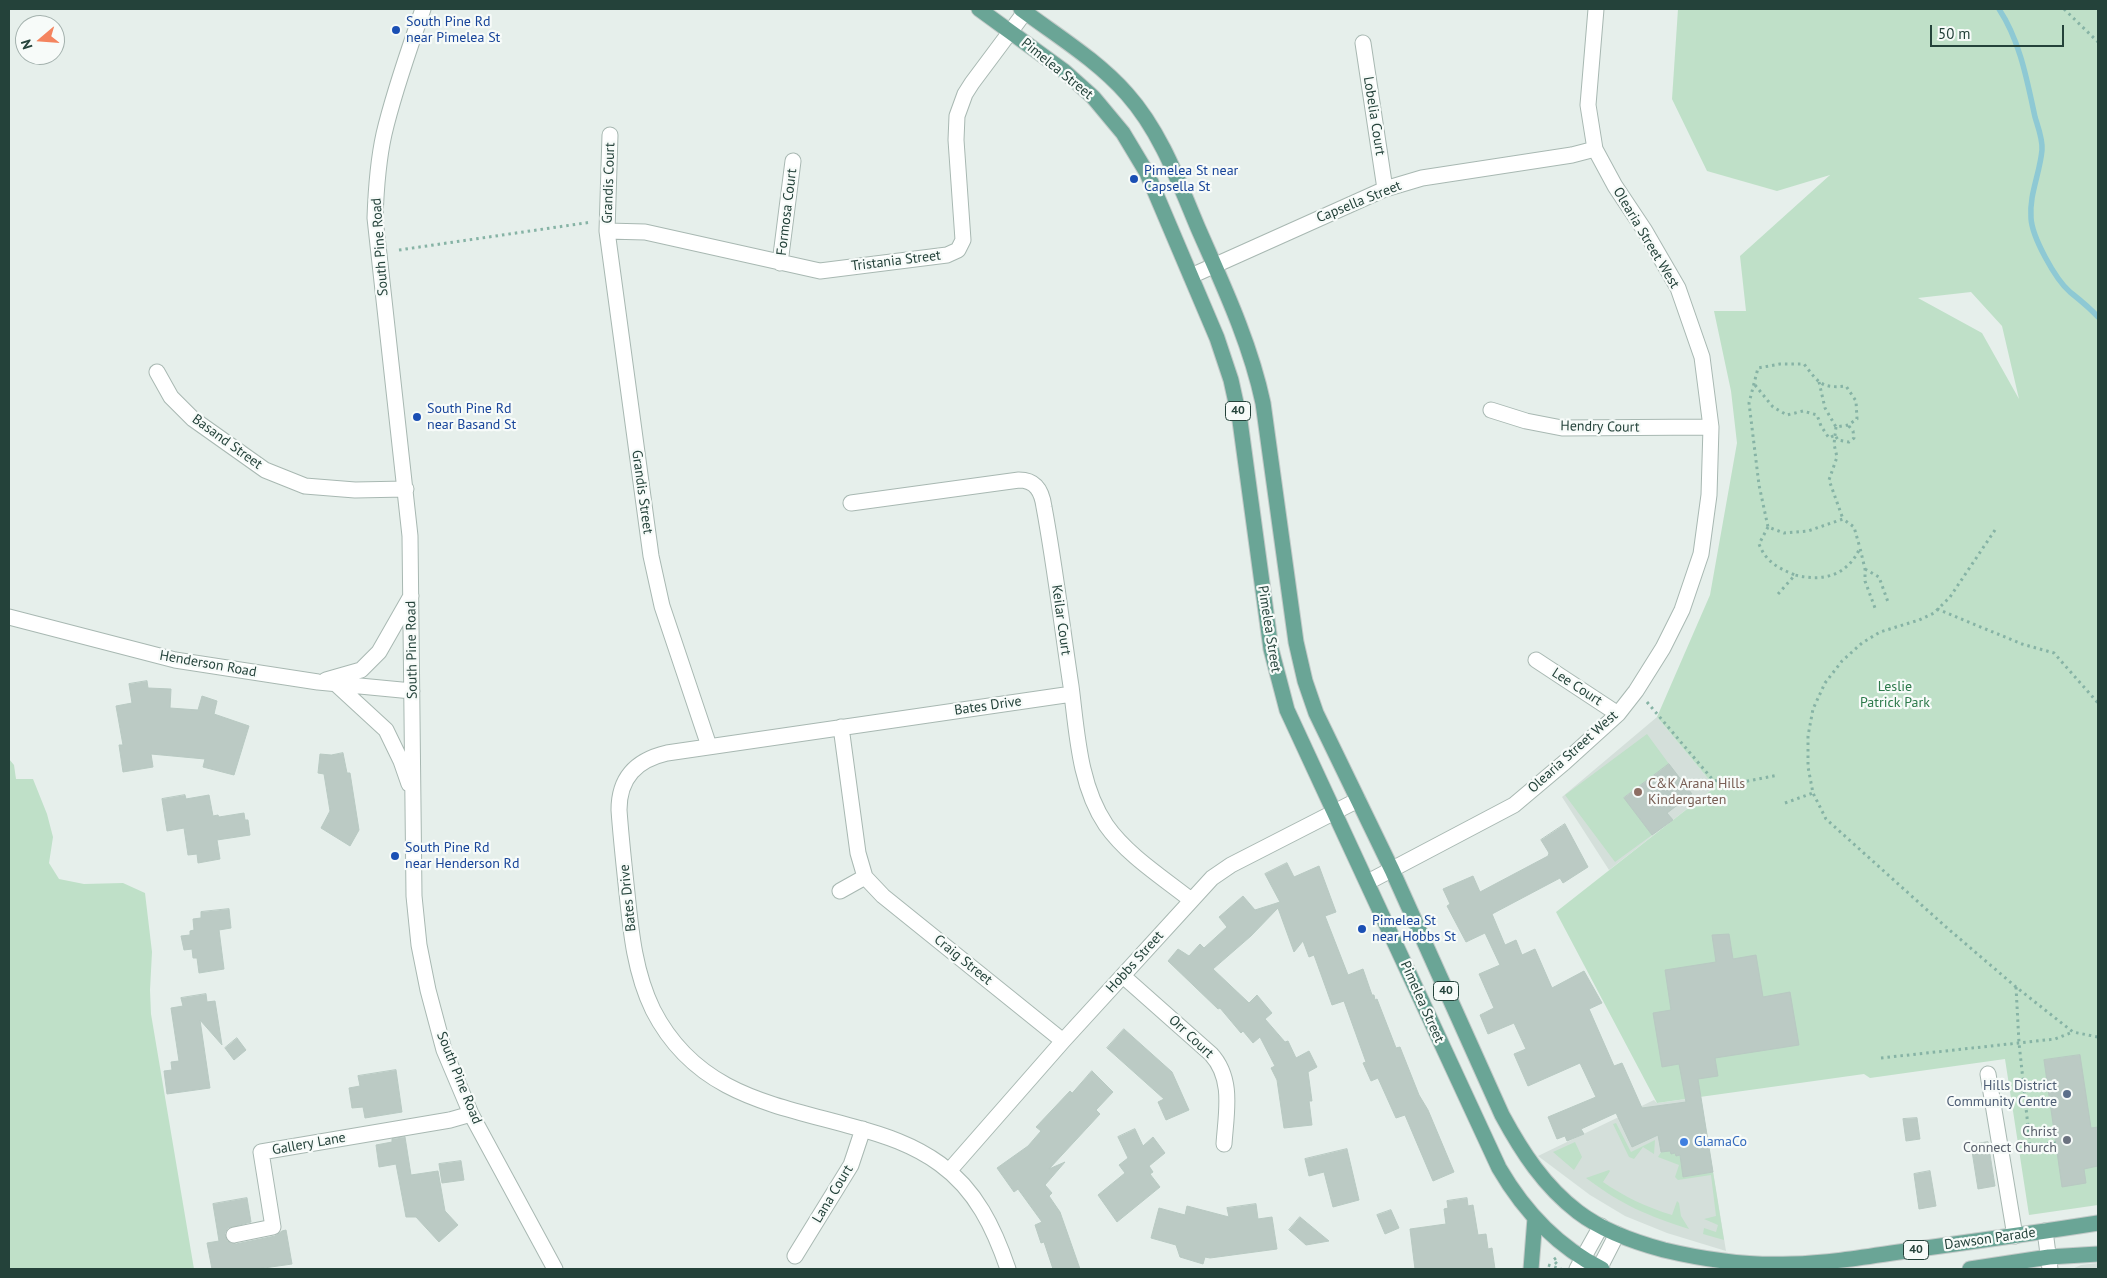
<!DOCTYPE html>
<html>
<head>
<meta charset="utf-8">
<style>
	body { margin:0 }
	#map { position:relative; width:2107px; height:1278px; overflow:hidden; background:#e6efeb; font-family:"PT Sans",sans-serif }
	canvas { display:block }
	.frame { position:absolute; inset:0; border:10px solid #24423a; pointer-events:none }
	.north { position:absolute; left:15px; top:15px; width:50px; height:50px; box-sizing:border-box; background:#f7fbf9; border:1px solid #a3b1ad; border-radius:50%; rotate:252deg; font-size:14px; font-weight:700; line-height:20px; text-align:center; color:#24423a }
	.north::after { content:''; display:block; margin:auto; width:18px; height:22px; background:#f4845f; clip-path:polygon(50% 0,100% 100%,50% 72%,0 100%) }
	.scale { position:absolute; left:1930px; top:25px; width:134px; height:22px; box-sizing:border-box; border:2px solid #24423a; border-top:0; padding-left:6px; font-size:15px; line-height:18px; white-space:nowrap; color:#24423a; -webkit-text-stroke:4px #f7fbf9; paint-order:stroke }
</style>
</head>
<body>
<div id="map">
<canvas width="2107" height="1278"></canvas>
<div class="frame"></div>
<div class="north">N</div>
<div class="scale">50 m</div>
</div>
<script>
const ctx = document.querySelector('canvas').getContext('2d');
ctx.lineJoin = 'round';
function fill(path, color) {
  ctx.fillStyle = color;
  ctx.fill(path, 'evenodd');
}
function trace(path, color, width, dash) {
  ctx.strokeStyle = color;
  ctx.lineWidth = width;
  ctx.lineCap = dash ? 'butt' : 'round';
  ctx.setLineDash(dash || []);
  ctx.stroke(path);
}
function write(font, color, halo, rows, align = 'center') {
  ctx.font = font + ' "PT Sans",sans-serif';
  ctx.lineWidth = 4.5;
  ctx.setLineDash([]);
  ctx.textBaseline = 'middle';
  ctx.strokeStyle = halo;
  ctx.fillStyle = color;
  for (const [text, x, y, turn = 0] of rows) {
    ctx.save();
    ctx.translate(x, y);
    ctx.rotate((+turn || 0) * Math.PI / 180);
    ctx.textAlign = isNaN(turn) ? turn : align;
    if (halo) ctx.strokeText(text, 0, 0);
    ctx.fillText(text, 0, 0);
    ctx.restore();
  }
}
const built = new Path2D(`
	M1657,717L1715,787L1609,870L1562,797Z
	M1701,1097L1726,1251L1667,1233L1625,1216L1590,1195L1538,1156L1654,1100L1657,1103Z
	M2098,1263V1269H2072L2081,1265Z`);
const green = new Path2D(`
	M1678,9H2098V1205L2029,1215L2005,1059L1870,1078L1864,1074L1657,1103L1556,912L1715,787L1657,717L1710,595L1737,443L1731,391L1714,311H1746L1740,256L1830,175L1777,191L1707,171L1672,99ZM1971,292L2002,326L2019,399L1982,333L1918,298Z
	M1647,734L1669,764L1624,797L1652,835L1615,862L1565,795Z
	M9,759L14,765L16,779H33L47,814L53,837L49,863L59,879L84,884L123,883L145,893L152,952L150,990L151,1014L194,1269H9Z
	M1616,1123L1631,1152L1655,1140L1654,1154L1643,1147L1634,1159L1629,1157L1613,1124Z
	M1575,1142L1582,1157L1574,1170L1553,1152Z
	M1670,1151L1671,1154L1675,1153L1676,1156L1680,1155L1684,1177L1713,1172L1724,1240L1703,1234L1704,1228L1716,1232L1718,1225L1704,1219L1716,1216L1711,1175L1678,1180L1675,1177L1679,1165L1658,1157L1661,1152Z
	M1609,1170L1610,1171L1603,1182C1625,1197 1646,1207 1672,1215L1677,1201L1679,1203L1681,1216L1689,1229C1646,1215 1622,1205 1586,1178Z`);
const stream = new Path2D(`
	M1999,9C2020,41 2027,80 2035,117C2038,127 2043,140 2042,150C2040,173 2029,195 2031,218C2032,237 2055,279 2070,292C2080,300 2089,307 2098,317`);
const building = new Path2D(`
	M147,681L148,688L171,689L170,708L198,710L202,696L217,701L214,714L249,726L234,775L203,767L205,759L151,754L153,767L123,772L119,745H123L116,706L132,703L129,684Z
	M343,753L347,773H350L359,830L350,846L321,828L330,811L324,774L318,773L320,754L331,755Z
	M1669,764L1692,794L1667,813L1673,820L1652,835L1624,798Z
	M185,795L186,799L209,795L213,816L218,815L219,817L244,813L245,820H248L250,835L217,840L220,859L198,863L197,854L188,855L184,828L167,831L162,799Z
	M1565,824L1588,867L1563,883L1560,878L1492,914L1505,945L1516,940L1522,955L1535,949L1552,988L1584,971L1602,1003L1589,1009L1614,1066L1622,1063L1642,1108L1686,1102L1679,1064L1662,1067L1653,1013L1671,1010L1665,970L1716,962L1712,935L1729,934L1733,959L1756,955L1763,997L1790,992L1799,1045L1715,1058L1718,1076L1698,1079L1713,1172L1683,1177L1680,1155L1676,1156L1675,1153L1671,1154L1670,1151L1661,1152L1658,1135L1632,1147L1616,1113L1581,1129L1584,1134L1567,1141L1565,1136L1557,1139L1548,1117L1596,1097L1580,1063L1528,1086L1514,1054L1526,1049L1514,1023L1488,1034L1480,1015L1494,1008L1479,974L1500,965L1485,933L1466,942L1447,906L1450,904L1443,889L1473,876L1480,892L1548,856L1549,853L1541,840Z
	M1287,863L1294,877L1319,866L1336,912L1325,916L1348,975L1363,969L1372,995H1374L1375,1000L1377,999L1396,1048L1400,1047L1419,1095L1428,1110L1454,1172L1433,1181L1405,1115L1396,1118L1378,1078L1371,1081L1363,1063L1366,1062L1344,1001L1332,1005L1314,955L1309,957L1303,941L1294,952L1278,908L1251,936L1213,969L1249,1003L1257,995L1272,1013L1265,1019L1285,1042L1288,1041L1296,1058L1309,1051L1317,1067L1308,1072L1312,1101H1309L1312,1125L1284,1128L1277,1080L1271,1068L1275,1066L1260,1037L1253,1043L1243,1031L1241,1033L1220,1008L1218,1009L1168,961L1178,949L1189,956L1200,944L1204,948L1227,927L1219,917L1243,896L1255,910L1280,902L1265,874Z
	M229,909L231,928L219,930L224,969L199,973L197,958H193L192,949L184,950L181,936L190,935V931L194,930L193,919L201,918V912Z
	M206,994L207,1002L215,1001L222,1045L200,1020L210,1088L167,1094L164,1071L172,1070L171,1062L179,1061L171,1008L183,1006L181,998Z
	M1124,1029L1172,1072L1189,1110L1166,1120L1158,1102L1164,1099L1107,1048Z
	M237,1038L246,1050L234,1060L225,1048Z
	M2080,1055L2091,1128L2098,1127V1166L2084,1169L2086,1183L2062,1187L2044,1060Z
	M396,1070L402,1112L365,1118L363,1107L352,1108L349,1088L360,1086L358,1076Z
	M1092,1071L1113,1092L1096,1110L1100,1114L1049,1169L1065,1162L1045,1185L1052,1193L1049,1196L1060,1212L1080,1269H1053L1044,1242L1041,1243L1035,1225L1042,1222L1018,1189L1014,1192L997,1168L1028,1146L1041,1131L1036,1127L1070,1091L1072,1093Z
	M1917,1118L1920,1139L1906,1141L1903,1119Z
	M1135,1129L1143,1146L1153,1137L1165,1153L1149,1166L1153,1172L1150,1174L1160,1187L1117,1222L1098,1195L1125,1173L1119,1165L1128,1158L1118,1137Z
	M405,1137L411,1175L438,1171L445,1211L458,1225L439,1242L416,1217H406L396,1164L379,1167L376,1145L392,1142V1139Z
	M1988,1142L1995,1186L1978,1189L1971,1145Z
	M1347,1149L1359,1200L1333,1207L1324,1172L1309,1176L1305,1159Z
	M461,1161L464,1180L442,1183L439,1164Z
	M1930,1171L1936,1206L1919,1209L1914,1174Z
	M247,1198L251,1222L228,1228L225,1233L227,1241L236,1244L275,1236L282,1231L286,1230L292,1264L257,1269H212L207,1243L219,1241L213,1204Z
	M1467,1198L1468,1206L1473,1205L1478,1235L1486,1234L1488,1249L1492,1248L1495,1269H1415L1410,1229L1446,1224L1444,1209L1448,1208L1447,1201Z
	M1256,1204L1258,1219L1272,1217L1277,1249L1210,1258L1205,1257L1203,1264L1180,1257L1176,1245L1151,1238L1159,1208L1185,1215L1187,1206L1229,1217L1227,1208Z
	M1391,1210L1399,1228L1385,1234L1377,1215Z
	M1300,1217L1329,1241L1306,1245L1289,1230Z`);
const path = new Path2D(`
	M2064,9L2098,42
	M399,250L592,222
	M1819,382L1825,408L1836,427L1848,425L1857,419L1856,401L1846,386C1821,389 1818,382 1804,364H1780L1758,368L1749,403L1759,485L1768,527L1784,533L1808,531L1843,519L1854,527L1860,548
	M1755,385L1773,407L1787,415L1803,411L1817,415L1821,426L1829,438L1835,435L1838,440L1849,442L1854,438L1853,431L1848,425
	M1836,427L1834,444L1837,457L1829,480L1843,519
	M1768,527L1759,544C1766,562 1778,568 1795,575
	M1995,530L1950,597L1934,613L1919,620L1880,632L1862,643L1842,661L1825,683L1813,709L1808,736V767L1813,793L1826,819L1946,927L2016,987L2073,1032L2098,1037
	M1865,569L1879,577L1888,602
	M1778,594L1795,575C1823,582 1847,576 1860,548L1865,569V581L1875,608
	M1937,609L2022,644L2054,653L2098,703
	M1647,702L1713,780L1733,784L1778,775
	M1785,803L1813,793
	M2016,987L2019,1043L2030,1145L2056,1143
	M1881,1058L2055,1039L2073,1032
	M1556,1258L1553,1260L1557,1264L1556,1267
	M1548,1265L1561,1269`);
const minor = new Path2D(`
	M423,9C409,50 394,91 384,134C378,161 376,189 375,218L410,536L414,896L419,945L428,990L444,1050L471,1114L555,1269
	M1363,43L1385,189
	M610,135L607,231L651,556L662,606L709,746
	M607,231L645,232L820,271L947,255L958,250L963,240L956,140L957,116L965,94L972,83L1025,12
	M780,263L793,161
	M1191,276L1385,189L1422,178L1572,155L1595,149
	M157,372L171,397L193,419L265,470L305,486L355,490L406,489
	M1491,410L1526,421L1562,428L1711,427
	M851,503L1019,480C1036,480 1042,492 1044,507C1055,566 1062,627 1071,686C1077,732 1079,785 1106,825C1127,855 1162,877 1191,900
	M9,617L175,660L318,682L412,691
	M1536,660L1618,714
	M326,680L361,670L379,652L411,596
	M336,684L386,730L401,761L409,784
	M841,727L858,853L865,877L883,896L1063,1041
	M1368,882L1514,805L1565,762L1618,714L1636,691L1663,648L1682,610L1701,554L1709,495L1711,427L1702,357L1678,288L1645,231L1615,186L1595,149L1588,105L1596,9
	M840,891L865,877
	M1123,976L1211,1054C1234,1079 1226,1113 1224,1144
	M1988,1074L2015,1236
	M949,1171L1063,1041L1212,878L1231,865L1358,800
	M2045,1231L2050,1269
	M234,1235L273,1227L261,1152L450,1120L471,1114
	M795,1256L851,1165L863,1129
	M1008,1269C994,1228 976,1190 940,1164C914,1145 884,1135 854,1127C772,1104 696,1094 653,1010C635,973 631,933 627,893C624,865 621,838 619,810C619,777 637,760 667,753L1072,694
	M1577,1269L1601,1226
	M1599,1269L1617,1234`);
const major = new Path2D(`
	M979,9L1064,71L1093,97L1123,133L1147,173L1217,338L1231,380L1240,421L1271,649L1287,710L1499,1168C1524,1211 1558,1247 1602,1269
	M1021,9C1057,36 1097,60 1127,94C1161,132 1179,183 1198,228C1223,285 1250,342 1263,403L1296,642L1305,681L1316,713L1392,870L1502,1115C1522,1152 1544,1186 1578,1212C1603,1231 1634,1242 1664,1250C1706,1260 1748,1266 1791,1264C1836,1263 1882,1254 1926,1248C1984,1240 2041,1232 2098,1223
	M1531,1269L1535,1218
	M1970,1269L2049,1257L2098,1254`);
const markers = [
	[396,30,5,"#1a4fb4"],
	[1134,179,5,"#1a4fb4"],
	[417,417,5,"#1a4fb4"],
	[1638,792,5,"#8d6e63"],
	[395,856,5,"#1a4fb4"],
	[1362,929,5,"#1a4fb4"],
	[2067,1094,5,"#5c6f8a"],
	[2067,1140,5,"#6b7280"],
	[1684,1142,5,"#3f7fe0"]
];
const shields = [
	[1238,411,25],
	[1446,991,25],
	[1916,1250,25]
];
const shieldNames = [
	["40",1238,411],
	["40",1446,991],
	["40",1916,1250]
];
const transitNames = [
	["South Pine Rd",406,22],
	["near Pimelea St",406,38],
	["Pimelea St near",1144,171],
	["Capsella St",1144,187],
	["South Pine Rd",427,409],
	["near Basand St",427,425],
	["South Pine Rd",405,848],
	["near Henderson Rd",405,864],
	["Pimelea St",1372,921],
	["near Hobbs St",1372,937]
];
const streetNames = [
	["Pimelea Street",1057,69,39],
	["Lobelia Court",1374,116,81],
	["Grandis Court",609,183,-88],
	["Capsella Street",1359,202,-22],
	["Formosa Court",787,212,-83],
	["Olearia Street West",1646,238,59],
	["South Pine Road",380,247,-94],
	["Tristania Street",896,261,-7],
	["Hendry Court",1600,427,1],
	["Basand Street",227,442,36],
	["Grandis Street",642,492,82],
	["Keilar Court",1061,620,82],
	["Pimelea Street",1269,629,81],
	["South Pine Road",412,650,-91],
	["Henderson Road",208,664,10],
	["Lee Court",1577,687,33],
	["Bates Drive",988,706,-8],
	["Olearia Street West",1573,752,-42],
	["Bates Drive",628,898,-96],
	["Craig Street",963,960,39],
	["Hobbs Street",1135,962,-48],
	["Pimelea Street",1422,1002,66],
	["Orr Court",1191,1037,43],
	["South Pine Road",459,1078,68],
	["Gallery Lane",309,1144,-10],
	["Lana Court",833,1194,-59],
	["Dawson Parade",1990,1239,-8]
];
const parkNames = [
	["Leslie",1895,687],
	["Patrick Park",1895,703]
];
const educationNames = [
	["C&K Arana Hills",1648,784],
	["Kindergarten",1648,800]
];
const serviceNames = [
	["Hills District",2057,1086],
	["Community Centre",2057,1102]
];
const worshipNames = [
	["Christ",2057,1132],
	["Connect Church",2057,1148]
];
const shopNames = [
	["GlamaCo",1694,1142]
];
fill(built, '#d4dfda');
fill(green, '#bfe0c8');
trace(stream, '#8ec9d4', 5.5);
fill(building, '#bbcac4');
trace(building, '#b8c9c2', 1);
trace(minor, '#a8b8b2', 17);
trace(major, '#c2cac8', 17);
trace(path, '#86b3a5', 3, [2.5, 4]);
trace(minor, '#fff', 15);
trace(major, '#6aa596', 15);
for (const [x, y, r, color] of markers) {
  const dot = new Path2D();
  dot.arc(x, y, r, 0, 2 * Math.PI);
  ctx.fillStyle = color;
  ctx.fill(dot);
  trace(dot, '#f7fbf9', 2);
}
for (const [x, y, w] of shields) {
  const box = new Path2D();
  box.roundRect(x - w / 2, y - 9.5, w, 19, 4);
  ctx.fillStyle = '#f7fbf9';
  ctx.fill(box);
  trace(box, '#24423a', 1);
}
write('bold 12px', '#24423a', null, shieldNames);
write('14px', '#164399', '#f7fbf9', transitNames, 'left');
write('14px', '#24423a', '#f7fbf9', streetNames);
write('14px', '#2d7a4b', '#f7fbf9', parkNames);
write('14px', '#785e54', '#f7fbf9', educationNames, 'left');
write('14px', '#4e5e75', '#f7fbf9', serviceNames, 'right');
write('14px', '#5b616d', '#f7fbf9', worshipNames, 'right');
write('14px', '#366cbe', '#f7fbf9', shopNames, 'left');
</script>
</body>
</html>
